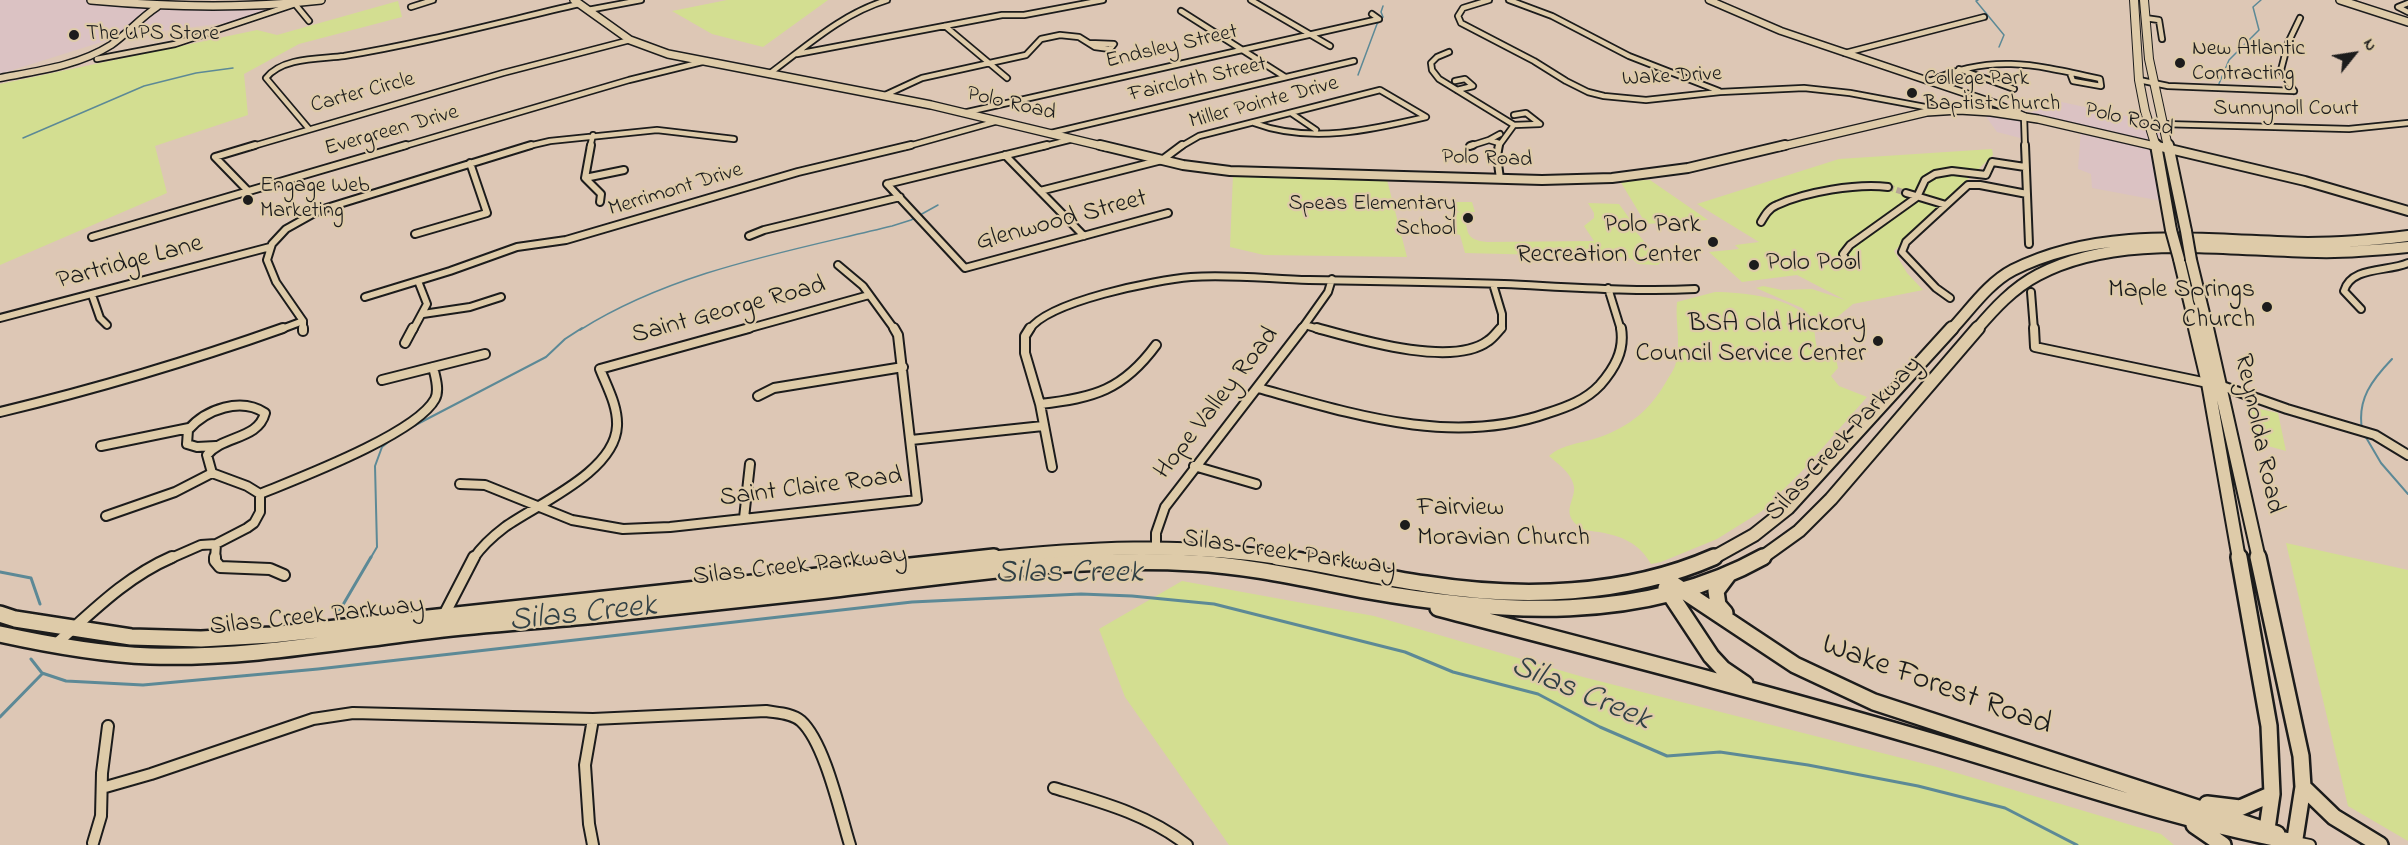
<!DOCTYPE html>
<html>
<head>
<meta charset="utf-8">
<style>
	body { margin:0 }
	#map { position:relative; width:2408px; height:845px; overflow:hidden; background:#ddc7b5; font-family:"Indie Flower",sans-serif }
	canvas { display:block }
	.north { position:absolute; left:2324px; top:24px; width:60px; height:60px; -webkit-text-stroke:4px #decba9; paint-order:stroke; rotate:60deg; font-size:16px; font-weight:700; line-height:24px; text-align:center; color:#1c1c1c }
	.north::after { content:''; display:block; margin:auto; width:21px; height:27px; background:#1c1c1c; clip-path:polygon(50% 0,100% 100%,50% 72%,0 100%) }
</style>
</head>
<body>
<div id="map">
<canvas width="2408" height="845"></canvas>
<div class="north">N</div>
</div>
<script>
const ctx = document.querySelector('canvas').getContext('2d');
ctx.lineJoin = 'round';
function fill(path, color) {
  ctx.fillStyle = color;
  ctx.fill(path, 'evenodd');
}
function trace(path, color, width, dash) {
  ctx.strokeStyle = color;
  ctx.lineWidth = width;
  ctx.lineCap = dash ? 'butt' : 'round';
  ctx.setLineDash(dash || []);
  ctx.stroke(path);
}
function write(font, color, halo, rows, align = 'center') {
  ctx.font = font + ' "Indie Flower",sans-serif';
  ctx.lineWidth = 4.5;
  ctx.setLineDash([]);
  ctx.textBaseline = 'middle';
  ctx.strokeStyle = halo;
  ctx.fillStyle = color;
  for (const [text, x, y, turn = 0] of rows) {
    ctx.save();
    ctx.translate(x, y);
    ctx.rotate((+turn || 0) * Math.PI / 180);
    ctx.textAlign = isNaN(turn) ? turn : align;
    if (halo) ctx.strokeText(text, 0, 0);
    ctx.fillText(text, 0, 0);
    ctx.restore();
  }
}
const built = new Path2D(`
	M0,0H160L269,9L233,22L121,36L0,74Z
	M2057,101L2158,123L2161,131L2156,146L2167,202L2092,188L2091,174L2078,169L2081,129L2024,116V139L1997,132L1982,111L2024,116Z`);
const green = new Path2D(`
	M727,0H828L763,47L712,34L672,11Z
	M398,1L402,17L299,44L244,74L248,115L155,146L167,193L0,265V84L257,30L277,35Z
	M1992,149L1993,155L1894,251L1907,273L1923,290L1853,304L1823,329L1802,308L1756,288L1763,286L1782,290L1812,289L1845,300L1797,275L1742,282L1709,252L1739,249L1735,245L1759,242L1697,204L1839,159Z
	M1233,175L1387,180L1407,257L1264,255L1230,247Z
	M1650,180L1708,220L1646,224L1620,181Z
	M1454,202H1472L1475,212H1465C1467,231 1465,240 1487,242L1594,241L1584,226L1594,218V213L1588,203L1619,204L1637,229L1635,231C1647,243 1648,251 1661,262L1658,265L1638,264L1632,259L1622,257L1465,253L1460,235L1447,232L1452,224L1453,213L1461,212L1456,211Z
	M1715,292C1741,292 1797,297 1812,323C1816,330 1814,341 1818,350L1836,359L1838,368L1831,376L1839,386L1867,397L1805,468L1762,511L1717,539L1661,562L1651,564C1639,543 1622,536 1599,532C1593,531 1585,531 1581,528C1557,512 1579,499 1573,483C1570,472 1557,463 1549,456C1562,444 1584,443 1600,437C1630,426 1650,410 1666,382C1669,376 1675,369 1676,362C1681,340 1675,322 1677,302Z
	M2251,407L2278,413L2286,451L2257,443Z
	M2286,543L2408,570V841L2348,806Z
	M1182,581L1374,616L1583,677L1937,767L2161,834L2174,845H1229L1125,697L1099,629Z`);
const streamFar2 = new Path2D(`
	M1978,0L1976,1L2004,35L1999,47
	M1358,75L1377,24L1383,17L1381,12L1383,6
	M2218,86L2229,60L2259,30L2253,7L2261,0
	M23,138L144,86L196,73L233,68
	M580,330C674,271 786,252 892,226L911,220L938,205`);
const streamFar1 = new Path2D(`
	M2362,429C2357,399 2372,380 2392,359
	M404,431L546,357L565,339L582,328
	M2364,434L2381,463L2408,494
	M370,559L377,547L375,466L382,447L397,435`);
const stream = new Path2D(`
	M0,572L31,578L40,604
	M337,615L371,557
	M31,659L42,673L66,681L143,685L318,669L912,602L1081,594L1132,596L1214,604L1405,652L1453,672L1538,694L1600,727L1667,756L1720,752L1808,765L1918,786L2005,808L2077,845
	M0,717L42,674`);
const minorTunnel = new Path2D(`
	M1888,187L1906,193`);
const minorFar3 = new Path2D(`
	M1251,0L1330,46
	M1489,0L1463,8L1458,16L1461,23L1534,61L1566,81L1588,92L1604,96L1646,100L1720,92L1804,88L1850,93L1941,110
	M1509,0L1552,16L1629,56L1719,91
	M2408,3L2398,7L2408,12
	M411,7L433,0
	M588,10L641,0
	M1181,11L1285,77
	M2145,18L2159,20L2162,39
	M945,26L1007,78
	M1449,52L1437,57L1431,63L1432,70L1439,79L1514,125L1498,147
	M1845,53L1984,17
	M797,54L1002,15H1024L1103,0
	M97,59L175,44L295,4L309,21
	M1959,69L2014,89
	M769,74C807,46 841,14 887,0
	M2139,80L2168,86L2294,91
	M1455,81L1465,79L1473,86L1457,90
	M1930,81C1992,53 2037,65 2100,79L2101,86L2073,81L2070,73
	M2294,91L2281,70L2288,43L2300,18
	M883,96L922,78L1026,55L1041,39L1060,35L1079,37L1095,47L1110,49L1114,44L1089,43
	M963,113L1379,19L1372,14
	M1291,113L1316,130
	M1514,115L1526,113L1540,124L1514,125
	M2024,116L2025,147
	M2163,124L2349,129L2408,123
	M309,129L266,78C282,57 320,59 344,56C423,43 501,22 579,4
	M1051,133L1354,61
	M1499,143L1489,140L1500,134
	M1470,146L1489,140
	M250,147L503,73L630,40
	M401,147L629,80L702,62
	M524,147L550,141L657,130L734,139
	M590,147L593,135
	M905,147L998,121
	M1041,147L1073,139
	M1180,147L1199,136L1380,90L1426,117C1371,130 1310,144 1254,123`);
const minorFar2 = new Path2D(`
	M591,145L585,178L601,194L600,202
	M1499,145L1497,156L1500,179
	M2025,145L2029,244
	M1470,146L1473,145
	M1005,155L1084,236
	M585,178L624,170
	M887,184L965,268L1168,213
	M887,184L1047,145
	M248,191L215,157L255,145
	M1040,191L1162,160L1182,145
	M1906,193L1946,205
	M1761,222C1765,215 1769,208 1777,205C1805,192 1857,183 1888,187
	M415,234L487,213L470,163
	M749,236L764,230L900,197
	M92,237L406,145
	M1847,263L1843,254L1850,245L1917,197L1925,180L1935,174L1952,171L1986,175L1992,162L2025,167
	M838,265L863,286L895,330
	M1493,284L1502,314V327L1499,330
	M1608,288L1621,330
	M2031,292L2034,330
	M92,295L100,318L107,325
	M365,297L450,271L517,247L566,240L798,172L911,145
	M1950,298L1936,288L1902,252L1906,242L1968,185H1980L2027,194
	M2361,309L2344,291C2351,266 2388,272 2408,263
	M423,314L470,307L501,297
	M0,318L270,247
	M303,321L276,282L267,260L272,244L286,229L320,210L531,145
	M303,321V330
	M1305,325L1322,330
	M279,330L303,321
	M413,330L427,304L418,281
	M743,330L869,295
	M1029,330C1048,301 1156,280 1191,277C1229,274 1270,279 1309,280C1374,281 1439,282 1504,284C1568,287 1632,292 1695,289
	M1301,330L1328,292L1332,279`);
const minorFar1 = new Path2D(`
	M303,328V331
	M1030,328L1025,336V353L1040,404L1052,467
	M1317,328C1357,339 1452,368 1488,341C1493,338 1497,332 1501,328
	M2034,328L2035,347L2222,386L2287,409L2375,435L2408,455
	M405,343L413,328
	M382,380L485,354
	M1258,388C1352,414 1452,447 1548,413C1567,407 1586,400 1600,385C1614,369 1625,351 1621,328
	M758,396L774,388L903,367
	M1040,404C1094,398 1123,390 1156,345
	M0,412C96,389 190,361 283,328
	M911,440L1043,426
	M101,446L189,428
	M1194,466L1256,484
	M460,484L485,485L572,520L623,529L670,527L917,500L898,335L894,328
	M260,494C299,478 416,434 435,399C440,390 435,376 433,367
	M106,516L175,492L212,473
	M744,518L750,464
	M1156,550V533L1165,507L1303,328
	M169,559L201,545L216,544L247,528L254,523L260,512V494L247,486L212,473L207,455C223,435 258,440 265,413C241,397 206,409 188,430L187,444L197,447L216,446
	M215,559L216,544
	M473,559C482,546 493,536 505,527C537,504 615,472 617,426C618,406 607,387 600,369L749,328`);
const minor = new Path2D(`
	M215,557V561L220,567L270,569L284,575
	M443,617L474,557
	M56,644C93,611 126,577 172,557
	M593,719L585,765L589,824L593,845
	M102,788L151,774L313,719L353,713L593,719L766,711C777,713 792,713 801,721C825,743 840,813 850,845
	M1054,788C1101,802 1147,814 1187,845
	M2295,842L2310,845
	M93,843L101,816L102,773L108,726`);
const tertiary = new Path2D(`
	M1709,0L1781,31L1997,104L2024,116
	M0,78C37,71 78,66 111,45C127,34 140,18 157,7`);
const secondaryFar1 = new Path2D(`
	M91,0C168,7 244,9 321,0
	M574,0L630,40L668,54L931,105L1106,147
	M2340,0L2408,22
	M1779,147L1927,112L1959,110L1991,112L2038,119L2159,147`);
const secondary = new Path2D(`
	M1100,145L1183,165L1230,171L1542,180L1612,178L1688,168L1785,145
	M2153,145L2305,181L2408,211`);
const primaryFar3 = new Path2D(`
	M2134,0L2139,80L2145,111L2156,147
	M2144,0L2149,59L2168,147`);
const primaryFar2 = new Path2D(`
	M2156,145L2171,230
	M2168,145L2186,231
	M2179,259L2196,330
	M2191,260L2208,330
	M1951,330C1970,310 1988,283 2013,270C2104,224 2210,241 2308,243C2342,243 2375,240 2408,236
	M1976,330C1994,309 2013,288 2038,275C2119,232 2228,251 2317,252C2348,253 2378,250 2408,247`);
const primaryFar1 = new Path2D(`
	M2195,328L2208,383L2239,559
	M2207,328L2259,559
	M980,559C1083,548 1185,542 1287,559
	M1711,559L1754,535L1788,508L1952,328
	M1760,559L1799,531L1831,499L1978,328`);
const primary = new Path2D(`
	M1277,557C1327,564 1376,577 1426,584C1521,599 1625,596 1714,557
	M2239,557L2269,726L2272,794L2266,836
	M2258,557L2301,756L2303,787L2294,845
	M1661,576L1795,665L1874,702L2277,834
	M1666,588L1711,656L1723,669L1745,684
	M1438,608C1599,650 1760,691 1920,738C2045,774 2166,818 2295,842
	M1725,613L1718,605L1716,591L1728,575
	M0,614L15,619L131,637L201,639L271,635L994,557
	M0,634C50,645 100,654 150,656C246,659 341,641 435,630C486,624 536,621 587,616C667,608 747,599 827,590C949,576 1070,556 1193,563C1252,566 1310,580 1369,591C1499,614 1643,624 1763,557
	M2303,787L2334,817L2380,845
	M2207,804L2240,808L2272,794
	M2194,825L2223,845`);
const primaryBridge = new Path2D(`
	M2171,230L2179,259
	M2186,231L2191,260`);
const markers = [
	[74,35,6,"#1c1c1c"],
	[2180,63,6,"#1c1c1c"],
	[1912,93,6,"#1c1c1c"],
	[248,200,6,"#1c1c1c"],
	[1468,218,6,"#1c1c1c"],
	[1713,242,6,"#1c1c1c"],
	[1754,265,6,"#1c1c1c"],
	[2267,307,6,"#1c1c1c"],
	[1878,341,6,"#1c1c1c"],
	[1405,525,6,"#1c1c1c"]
];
const farPoinames = [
	["The UPS Store",86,35],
	["New Atlantic",2192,50],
	["Contracting",2192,75],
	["College Park",1924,80],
	["Baptist Church",1924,105],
	["Engage Web",260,187],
	["Marketing",260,212],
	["Speas Elementary",1456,205,"right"],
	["School",1456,230,"right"]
];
const farStreetnames = [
	["Endsley Street",1172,48,-13],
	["Wake Drive",1672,78,-3],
	["Faircloth Street",1198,81,-13],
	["Carter Circle",363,94,-15],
	["Miller Pointe Drive",1264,104,-15],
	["Polo Road",1011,105,13],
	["Sunnynoll Court",2286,110],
	["Polo Road",2129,121,13],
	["Evergreen Drive",392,132,-16],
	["Polo Road",1487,160,2],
	["Merrimont Drive",676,191,-17]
];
const streetNames = [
	["Glenwood Street",1062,222,-15],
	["Partridge Lane",130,264,-15],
	["Saint George Road",729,312,-15],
	["Hope Valley Road",1218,404,-52],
	["Reynolda Road",2257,434,78],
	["Silas Creek Parkway",1845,440,-47],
	["Saint Claire Road",811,489,-7],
	["Silas Creek Parkway",1289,555,8],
	["Silas Creek Parkway",800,568,-6],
	["Silas Creek Parkway",317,618,-6]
];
const poiNames = [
	["Polo Park",1701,227],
	["Recreation Center",1701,257],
	["Polo Pool",1766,265,"left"],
	["Maple Springs",2255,292],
	["Church",2255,322],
	["BSA Old Hickory",1866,326],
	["Council Service Center",1866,356],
	["Fairview",1417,510,"left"],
	["Moravian Church",1417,540,"left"]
];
const nearStreetnames = [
	["Wake Forest Road",1936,687,20]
];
const nearWaternames = [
	["Silas Creek",1069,576],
	["Silas Creek",583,616,-6],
	["Silas Creek",1580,695,23]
];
fill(built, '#dbc2c3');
fill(green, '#d3de91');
trace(streamFar2, '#5c8996', 1.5);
trace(streamFar1, '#5c8996', 2);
trace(stream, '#5c8996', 3);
trace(minorTunnel, '#b6a596', 6, [6, 3]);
trace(minorFar3, '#1c1c1c', 8);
trace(minorFar2, '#1c1c1c', 10);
trace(minorFar1, '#1c1c1c', 12);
trace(minor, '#1c1c1c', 14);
trace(tertiary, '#1c1c1c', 9);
trace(secondaryFar1, '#1c1c1c', 10);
trace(secondary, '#1c1c1c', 12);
trace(primaryFar3, '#1c1c1c', 10);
trace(primaryFar2, '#1c1c1c', 14);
trace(primaryFar1, '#1c1c1c', 16);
trace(primary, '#1c1c1c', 20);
trace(minorFar3, '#decba9', 4.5);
trace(minorFar2, '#decba9', 6);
trace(minorFar1, '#decba9', 8);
trace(minor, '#decba9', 10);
trace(tertiary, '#decba9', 6);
trace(secondaryFar1, '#decba9', 7);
trace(secondary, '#decba9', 8);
trace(primaryFar3, '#decba9', 8);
trace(primaryFar2, '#decba9', 10);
trace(primaryFar1, '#decba9', 12);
trace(primary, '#decba9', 15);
trace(primaryBridge, '#1c1c1c', 14, []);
trace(primaryBridge, '#decba9', 10);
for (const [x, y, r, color] of markers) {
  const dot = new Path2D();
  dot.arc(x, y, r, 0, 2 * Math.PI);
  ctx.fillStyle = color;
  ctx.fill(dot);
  trace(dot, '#decba9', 2);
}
write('22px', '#1c1c1c', '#decba9', farPoinames, 'left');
write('22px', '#1c1c1c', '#decba9', farStreetnames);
write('26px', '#1c1c1c', '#decba9', streetNames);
write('26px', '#1c1c1c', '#decba9', poiNames, 'right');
write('32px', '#1c1c1c', '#decba9', nearStreetnames);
write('italic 33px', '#314045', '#decba9', nearWaternames);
</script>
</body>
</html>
